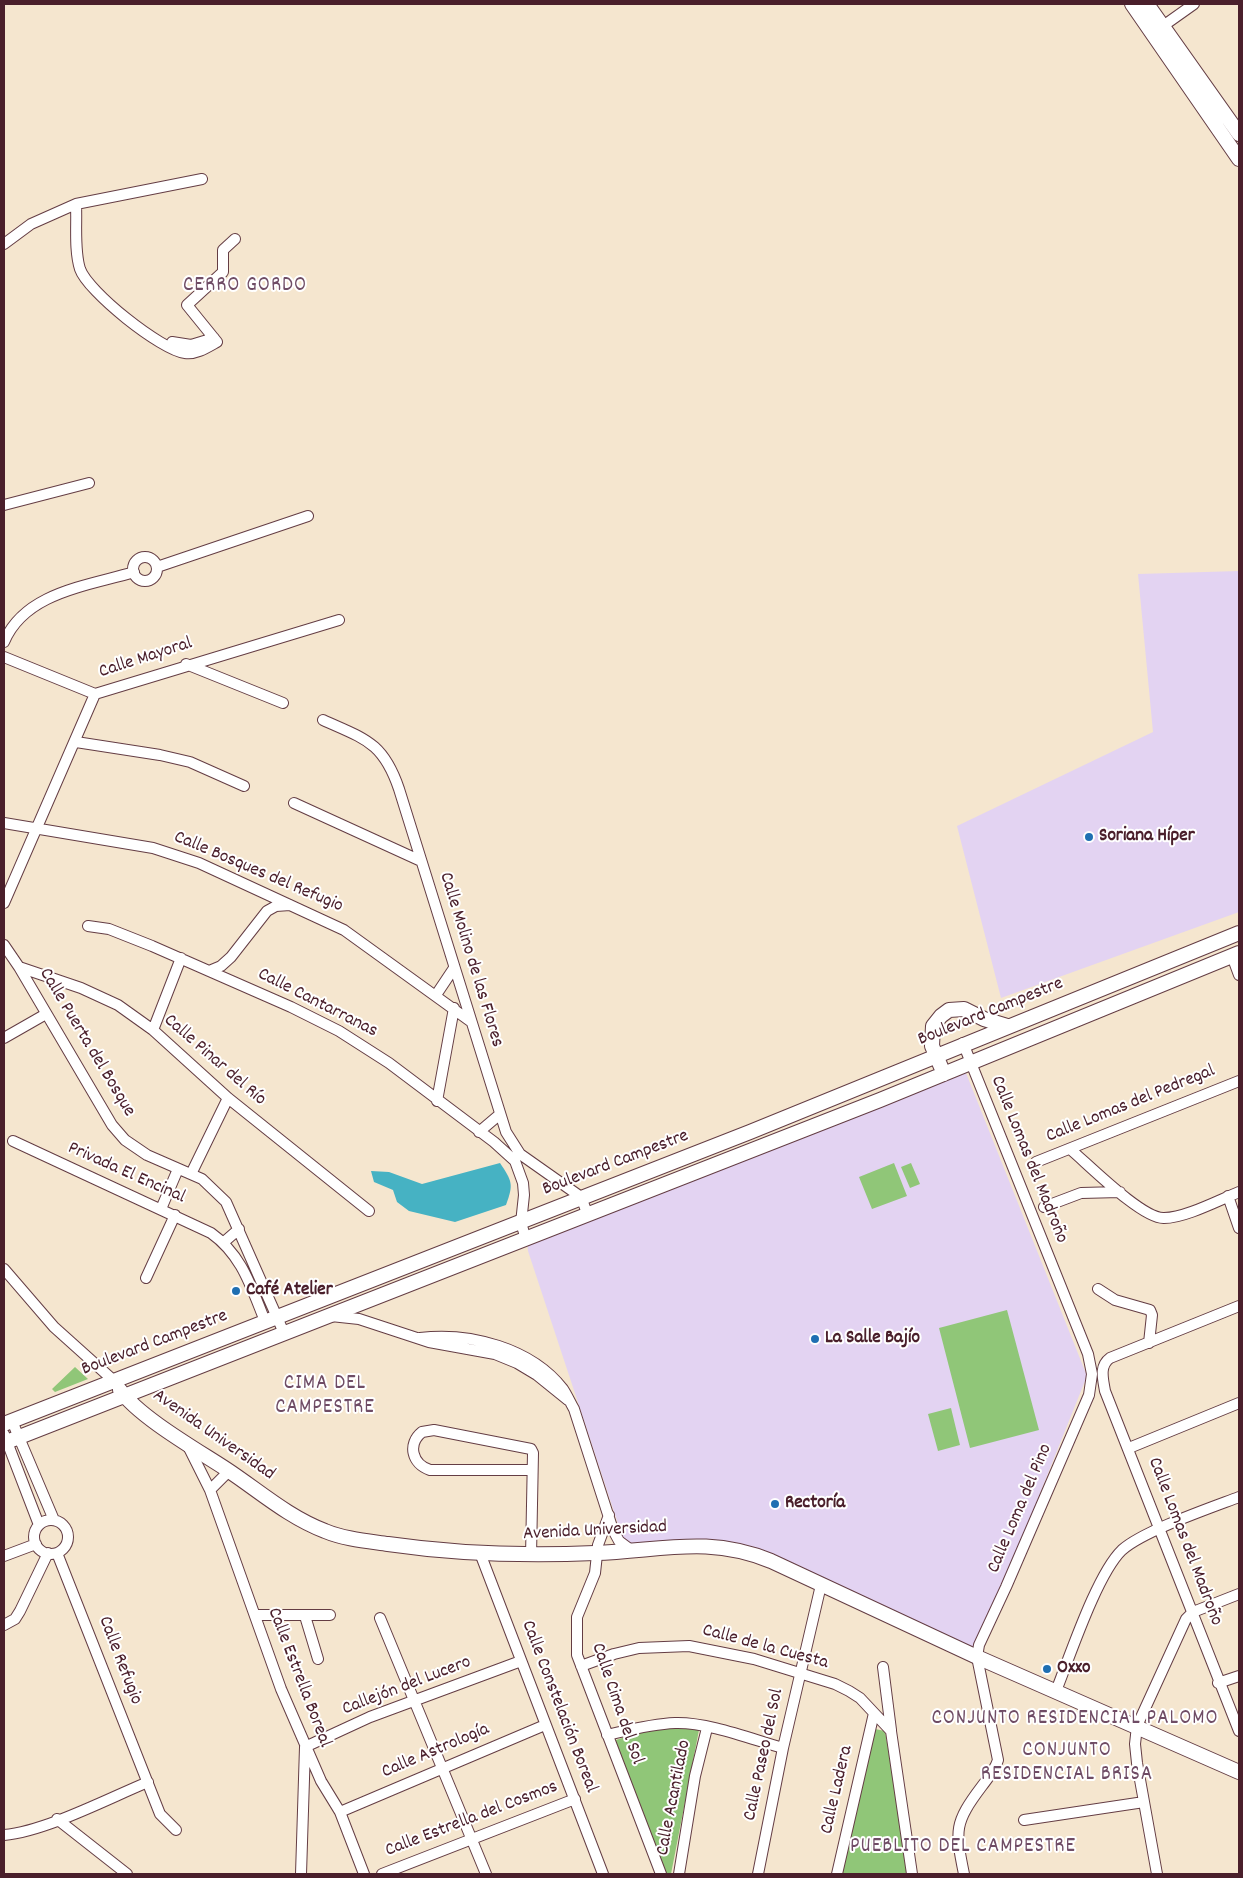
<!DOCTYPE html>
<html>
<head>
<meta charset="utf-8">
<style>
	body { margin:0 }
	#map { position:relative; width:1243px; height:1878px; overflow:hidden; background:#f5e6cf; font-family:Dekko,sans-serif }
	canvas { display:block }
	.frame { position:absolute; inset:0; border:5px solid #4a1f2b; pointer-events:none }
</style>
</head>
<body>
<div id="map">
<canvas width="1243" height="1878"></canvas>
<div class="frame"></div>
</div>
<script>
const ctx = document.querySelector('canvas').getContext('2d');
ctx.lineJoin = 'round';
function fill(path, color) {
  ctx.fillStyle = color;
  ctx.fill(path, 'evenodd');
}
function trace(path, color, width, dash) {
  ctx.strokeStyle = color;
  ctx.lineWidth = width;
  ctx.lineCap = dash ? 'butt' : 'round';
  ctx.setLineDash(dash || []);
  ctx.stroke(path);
}
function write(font, color, halo, rows, align = 'center') {
  ctx.font = font + ' Dekko,sans-serif';
  ctx.lineWidth = 4;
  ctx.setLineDash([]);
  ctx.textBaseline = 'middle';
  ctx.strokeStyle = halo;
  ctx.fillStyle = color;
  for (const [text, x, y, turn = 0] of rows) {
    ctx.save();
    ctx.translate(x, y);
    ctx.rotate((+turn || 0) * Math.PI / 180);
    ctx.textAlign = isNaN(turn) ? turn : align;
    if (halo) ctx.strokeText(text, 0, 0);
    ctx.fillText(text, 0, 0);
    ctx.restore();
  }
}
const built = new Path2D(`
	M1239,571V912L1001,998L957,826L1153,732L1138,574Z
	M966,1073L1087,1376L976,1653L762,1554L625,1545L528,1251L527,1240Z`);
const green = new Path2D(`
	M894,1163L907,1196L872,1209L859,1177Z
	M911,1163L920,1184L910,1188L901,1167Z
	M1007,1310L1039,1430L970,1448L939,1328Z
	M75,1367L88,1379L55,1392L52,1389Z
	M951,1408L960,1445L938,1451L928,1414Z
	M673,1726L699,1730L671,1874H666L613,1741L637,1733Z
	M875,1729L885,1731L909,1874H840Z`);
const water = new Path2D(`
	M500,1163C512,1181 514,1184 506,1205L455,1222L409,1211L397,1202L393,1190L374,1182L371,1171L389,1172L422,1184Z`);
const street = new Path2D(`
	M1163,26L1194,4
	M76,204C77,225 74,250 80,269C88,292 161,350 185,353C196,355 208,347 217,342L187,305L223,272V250L235,239
	M4,244L31,224L76,204L202,179
	M172,342L191,345L214,338
	M4,505L89,483
	M133 569a12 12 0 1 1 24 0a12 12 0 1 1-24 0Z
	M157,567L308,516
	M4,642C25,592 88,586 134,572
	M4,657L95,694
	M186,664L283,703
	M323,720C365,739 383,742 399,789L506,1132L520,1154L581,1197L587,1213
	M76,742L160,755L190,762L244,786
	M294,803L421,861
	M4,823L153,848L199,863L344,930L470,1021
	M4,903L95,694L339,620
	M88,926L109,929L152,946L291,1007L339,1031L389,1063L494,1142L515,1161L523,1183L524,1195L521,1223L526,1239
	M4,945L19,967L112,1125L125,1140L147,1155L202,1179L226,1202L284,1333
	M1232,956L1239,975
	M19,967L81,988L118,1005L153,1030L228,1098L369,1211
	M209,971L221,966L231,957L267,911L276,906L290,905
	M436,995L454,968
	M153,1030L181,958
	M4,1038L46,1014
	M963,1043L1088,1354L1092,1374L1089,1395L1006,1587L979,1645L977,1657L998,1760C995,1770 988,1778 982,1786C954,1823 955,1830 964,1874
	M437,1101L454,1008
	M479,1132L499,1115
	M13,1141L211,1233C242,1255 251,1287 265,1321
	M1070,1149C1088,1164 1142,1219 1164,1218C1185,1218 1219,1200 1239,1192
	M1036,1162L1239,1081
	M191,1174L228,1098
	M1228,1196L1239,1228
	M1044,1207L1081,1193L1120,1192
	M161,1209L178,1169
	M224,1242L239,1229
	M4,1269L54,1327L113,1380
	M146,1278L175,1215
	M1098,1289L1115,1300L1150,1310L1152,1315L1149,1343
	M1239,1306L1110,1358C1099,1366 1103,1379 1105,1391L1239,1731
	M331,1316L359,1319L429,1342L495,1354L517,1363L537,1375L568,1400
	M420,1338C470,1332 531,1348 563,1389C567,1395 570,1402 574,1409L613,1530L619,1541L631,1550
	M12,1421L54,1520
	M4,1434L39,1525
	M188,1446L210,1490L281,1689L321,1781L340,1812L364,1874
	M1129,1448L1239,1403
	M210,1490L229,1471
	M609,1515L598,1545L595,1573L577,1617V1655L661,1874
	M34 1537a17 17 0 1 1 34 0a17 17 0 1 1-34 0Z
	M57,1553L160,1814L176,1830
	M480,1553L603,1874
	M4,1556L36,1544
	M531,1556L533,1453L531,1449L434,1430L422,1432C407,1444 412,1464 430,1470H532
	M255,1615H330
	M305,1616L318,1659
	M380,1618L486,1874
	M4,1625L15,1619L20,1611L48,1553
	M581,1666L614,1654L639,1648L689,1646L754,1659L835,1684L849,1691L860,1698L891,1731L912,1874
	M883,1667L891,1730
	M1218,1683L1239,1676
	M1056,1691C1070,1656 1097,1574 1122,1550C1143,1531 1210,1508 1239,1497
	M607,1735C629,1730 651,1724 675,1723C708,1722 751,1739 783,1748
	M340,1812L545,1725
	M57,1819L127,1874
	M1024,1820L1144,1802
	M4,1835C46,1831 107,1799 148,1782
	M301,1874L305,1747L370,1717L521,1661
	M382,1874L575,1799
	M679,1874L695,1776L707,1728
	M758,1874L783,1748L821,1585
	M837,1874L874,1713
	M1157,1874L1137,1763L1135,1744L1137,1726L1186,1619L1193,1612L1239,1594`);
const secondary = new Path2D(`
	M1132,4L1239,159
	M1147,4L1239,134
	M944,1074L932,1046L933,1026L941,1016L949,1010L964,1009L984,1019L1007,1026
	M120,1390C139,1417 197,1450 226,1469C258,1490 288,1517 325,1531C344,1539 367,1541 388,1544C457,1554 526,1556 595,1553C661,1551 707,1535 771,1561L977,1657L1239,1772
	M4,1424L750,1132L1239,933
	M4,1443L880,1100L1239,953`);
const markers = [
	[1089,837,5,"#1f6fb2"],
	[236,1291,5,"#1f6fb2"],
	[815,1339,5,"#1f6fb2"],
	[775,1504,5,"#1f6fb2"],
	[1047,1669,5,"#1f6fb2"]
];
const streetNames = [
	["Calle Mayoral",146,659,-18],
	["Calle Bosques del Refugio",258,873,23],
	["Calle Molino de las Flores",470,960,73],
	["Calle Cantarranas",317,1004,27],
	["Boulevard Campestre",991,1013,-22],
	["Calle Puerta del Bosque",86,1043,59],
	["Calle Pinar del Río",214,1061,41],
	["Calle Lomas del Pedregal",1131,1105,-22],
	["Calle Lomas del Madroño",1028,1160,68],
	["Boulevard Campestre",616,1164,-21],
	["Privada El Encinal",126,1174,24],
	["Boulevard Campestre",155,1344,-21],
	["Avenida Universidad",213,1436,35],
	["Calle Loma del Pino",1021,1509,-67],
	["Avenida Universidad",595,1532,-3],
	["Calle Lomas del Madroño",1184,1542,69],
	["Calle de la Cuesta",765,1648,15],
	["Calle Refugio",119,1661,69],
	["Calle Estrella Boreal",298,1678,69],
	["Callejón del Lucero",407,1687,-21],
	["Calle Cima del Sol",616,1704,71],
	["Calle Constelación Boreal",558,1707,69],
	["Calle Astrología",436,1752,-23],
	["Calle Paseo del Sol",765,1755,-78],
	["Calle Ladera",838,1790,-77],
	["Calle Acantilado",675,1798,-79],
	["Calle Estrella del Cosmos",472,1820,-21]
];
const poiNames = [
	["Soriana Híper",1099,837],
	["Café Atelier",246,1291],
	["La Salle Bajío",825,1339],
	["Rectoría",785,1504],
	["Oxxo",1057,1669]
];
const quarterNames = [
	["CERRO GORDO",245,287],
	["CIMA DEL",325,1385],
	["CAMPESTRE",325,1409],
	["CONJUNTO RESIDENCIAL PALOMO",1075,1720],
	["CONJUNTO",1067,1752],
	["RESIDENCIAL BRISA",1067,1776],
	["PUEBLITO DEL CAMPESTRE",963,1848]
];
fill(built, '#e3d3f2');
fill(green, '#90c678');
fill(water, '#46b2c3');
trace(street, '#643d44', 12);
trace(secondary, '#643d44', 16);
trace(street, '#fff', 10);
trace(secondary, '#fff', 14);
for (const [x, y, r, color] of markers) {
  const dot = new Path2D();
  dot.arc(x, y, r, 0, 2 * Math.PI);
  ctx.fillStyle = color;
  ctx.fill(dot);
  trace(dot, '#fff', 2);
}
write('19px', '#4a1f2b', '#fff', streetNames);
write('bold 19px', '#4a1f2b', '#fff', poiNames, 'left');
ctx.letterSpacing = '1px';
write('21px', '#6f4c65', '#fff', quarterNames);
ctx.letterSpacing = '0px';
</script>
</body>
</html>
